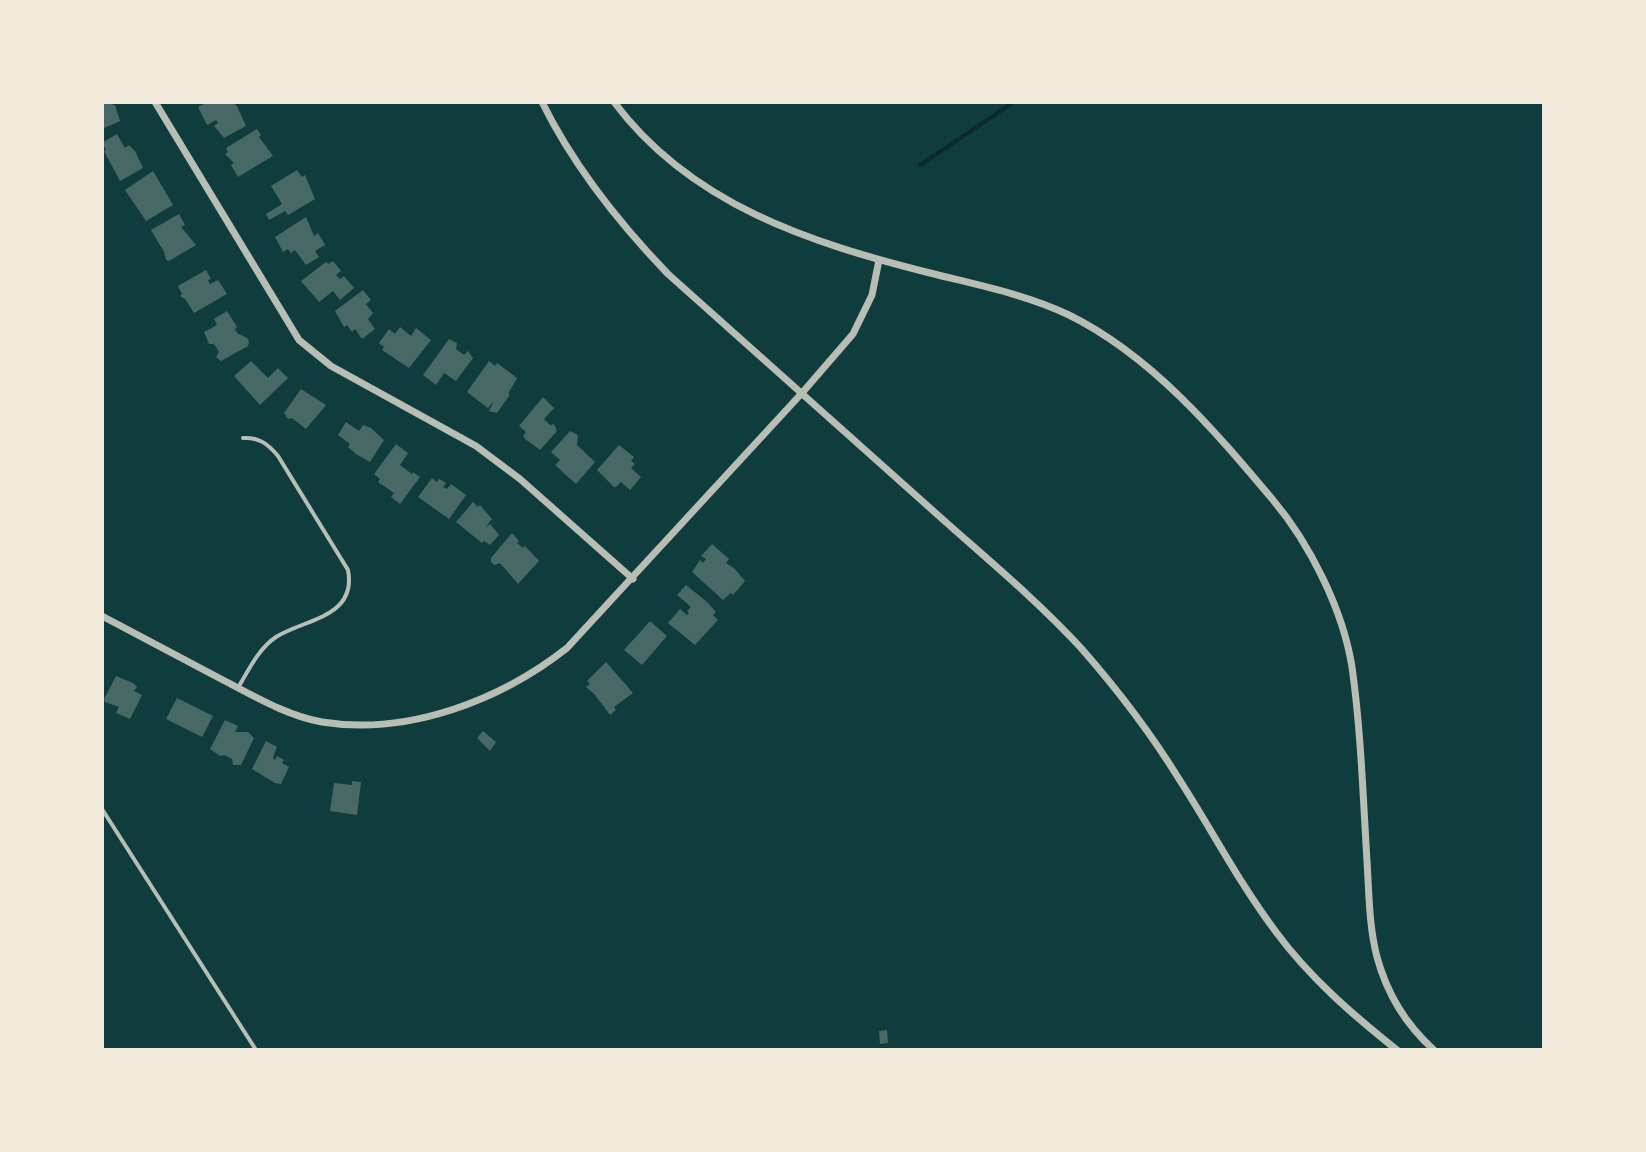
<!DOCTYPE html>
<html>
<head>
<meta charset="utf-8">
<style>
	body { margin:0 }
	#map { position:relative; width:1646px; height:1152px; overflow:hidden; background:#0f3d3e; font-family:Manrope,sans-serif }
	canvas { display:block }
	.frame { position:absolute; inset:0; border:104px solid #f1e9da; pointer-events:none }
</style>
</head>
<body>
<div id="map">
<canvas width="1646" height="1152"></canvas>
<div class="frame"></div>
</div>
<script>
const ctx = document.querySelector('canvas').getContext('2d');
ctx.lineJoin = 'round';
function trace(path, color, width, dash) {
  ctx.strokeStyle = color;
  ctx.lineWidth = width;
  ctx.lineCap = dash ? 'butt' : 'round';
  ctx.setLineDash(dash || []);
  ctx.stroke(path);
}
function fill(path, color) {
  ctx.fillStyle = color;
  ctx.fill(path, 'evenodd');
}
const stream = new Path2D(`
	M920,165L1014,102`);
const building = new Path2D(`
	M102,102L115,105L120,121L102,129Z
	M208,102H232L237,106L246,126L224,138L214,126L218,123L216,120L207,125L198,107Z
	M257,129L261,135L259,137L273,156L238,177L231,165L234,163L225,154L228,152L226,148Z
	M117,134L125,148L129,145L135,151L143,168L120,181L104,151L106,150L102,143Z
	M297,170L302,177L305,175L315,199L288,215L285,211L269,220L266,214L282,204L271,186Z
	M153,171L173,205L146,221L125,190Z
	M179,214L185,225L181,227L196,245L169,261L166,260L164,252L151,230Z
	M306,217L314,236L318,233L325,245L315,251L319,257L306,265L295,250L291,253L288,249L283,252L275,237Z
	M333,261L341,271L336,275L340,279L344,276L354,288L340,300L333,291L319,302L301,281L326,262L328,264Z
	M206,270L211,279L208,280L210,284L218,280L227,294L194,313L185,299L180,296L182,294L178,286Z
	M363,290L371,300L366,304L373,313L368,319L375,329L362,339L355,329L352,332L347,325L344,327L335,311Z
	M227,311L237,327L235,329L237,333L247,338L249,342L248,346L221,361L216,357L219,352L214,344H209L204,332L217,325L214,319Z
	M400,327L411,336L416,328L431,340L409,368L382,350L384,347L379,343L389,329L395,334Z
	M449,339L457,343L456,349L464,355L468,351L473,358L456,381L444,373L436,385L423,375Z
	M251,361L268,378L278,368L288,378L260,405L234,376Z
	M489,361L495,366L497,363L517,378L509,392V396L497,413L489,411L494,401L488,408L467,392Z
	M301,389L326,405L306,429L292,418L288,419L284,413Z
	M543,397L554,408L544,419L550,425L554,424L557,431L540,450L525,439L523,436L526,432L519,426Z
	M346,422L359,431L363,425L371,428L384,440L370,462L356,454L348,447L350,444L338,435Z
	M570,431L578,435L577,445L595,462L576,484L555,465L560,460L551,452Z
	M396,444L408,453L400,465L412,474L413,472L420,477L400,504L391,497L394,493L378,482L380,479L374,474Z
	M619,445L634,457L631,461L635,464L631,468L641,477L630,490L621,482L616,487H614L597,470Z
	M432,478L437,482L439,479L446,483L443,487L447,489L451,484L466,495L449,519L418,497Z
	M473,502L478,507L480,505L492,519L485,528L490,524L499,535L490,545L484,541L482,543L456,522Z
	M512,533L519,541L517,543L523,548L525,546L539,561L518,584L500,563L494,565L491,562V558Z
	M712,544L729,559L726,563L734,568L745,581L733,595L731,593L723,600L692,572L700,560L703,563L706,559L701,556Z
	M686,585L706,601L716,612L713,615L718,620L695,645L668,623L680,609L687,615L689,613L687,611L691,607L677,595Z
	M650,621L667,636L642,665L624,650Z
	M606,662L633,693L614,707L616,710L610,715L595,695L586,687L590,684L587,681Z
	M116,676L133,683L137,687L134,691L142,695L130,719L116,713L119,707L105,702L104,699Z
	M177,698L213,716L202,737L166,719Z
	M225,720L238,726L235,732H248L254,738L241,765H233L232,759L224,755L220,756L210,749Z
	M483,731L496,742L490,751L477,738Z
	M266,741L277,747L273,758L275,760L277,756L284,760L282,763L289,767L281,784L275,783L252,769Z
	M352,781L361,782L357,815L330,811L334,783L352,785Z
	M887,1030L888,1043L880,1044L879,1031Z`);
const service = new Path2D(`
	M238,688C248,671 259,648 276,637C304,619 357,618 348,570L278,456C268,444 259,437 243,438
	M102,809L256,1050`);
const minor = new Path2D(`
	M155,102L299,340L331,366L476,446L520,479L633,579
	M542,102C574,167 618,222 668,274C755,352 843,430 930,508C981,554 1035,598 1081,648C1117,689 1150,732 1179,779C1212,830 1239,883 1276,932C1310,978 1353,1015 1397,1050
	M614,102C691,205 811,243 930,273C977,285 1025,294 1069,315C1152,356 1215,431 1273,500C1310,544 1343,610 1352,667C1361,731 1363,797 1367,861C1369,892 1369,927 1377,957C1387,994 1406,1025 1434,1050
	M102,616C142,637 181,658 221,679C252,695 287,716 322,722C408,736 501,700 567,648L802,393L853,334L872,295L879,260`);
trace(stream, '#0a2a2b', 4);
fill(building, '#486865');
trace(service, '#b8beb3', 4);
trace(minor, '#b8beb3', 7);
</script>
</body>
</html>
